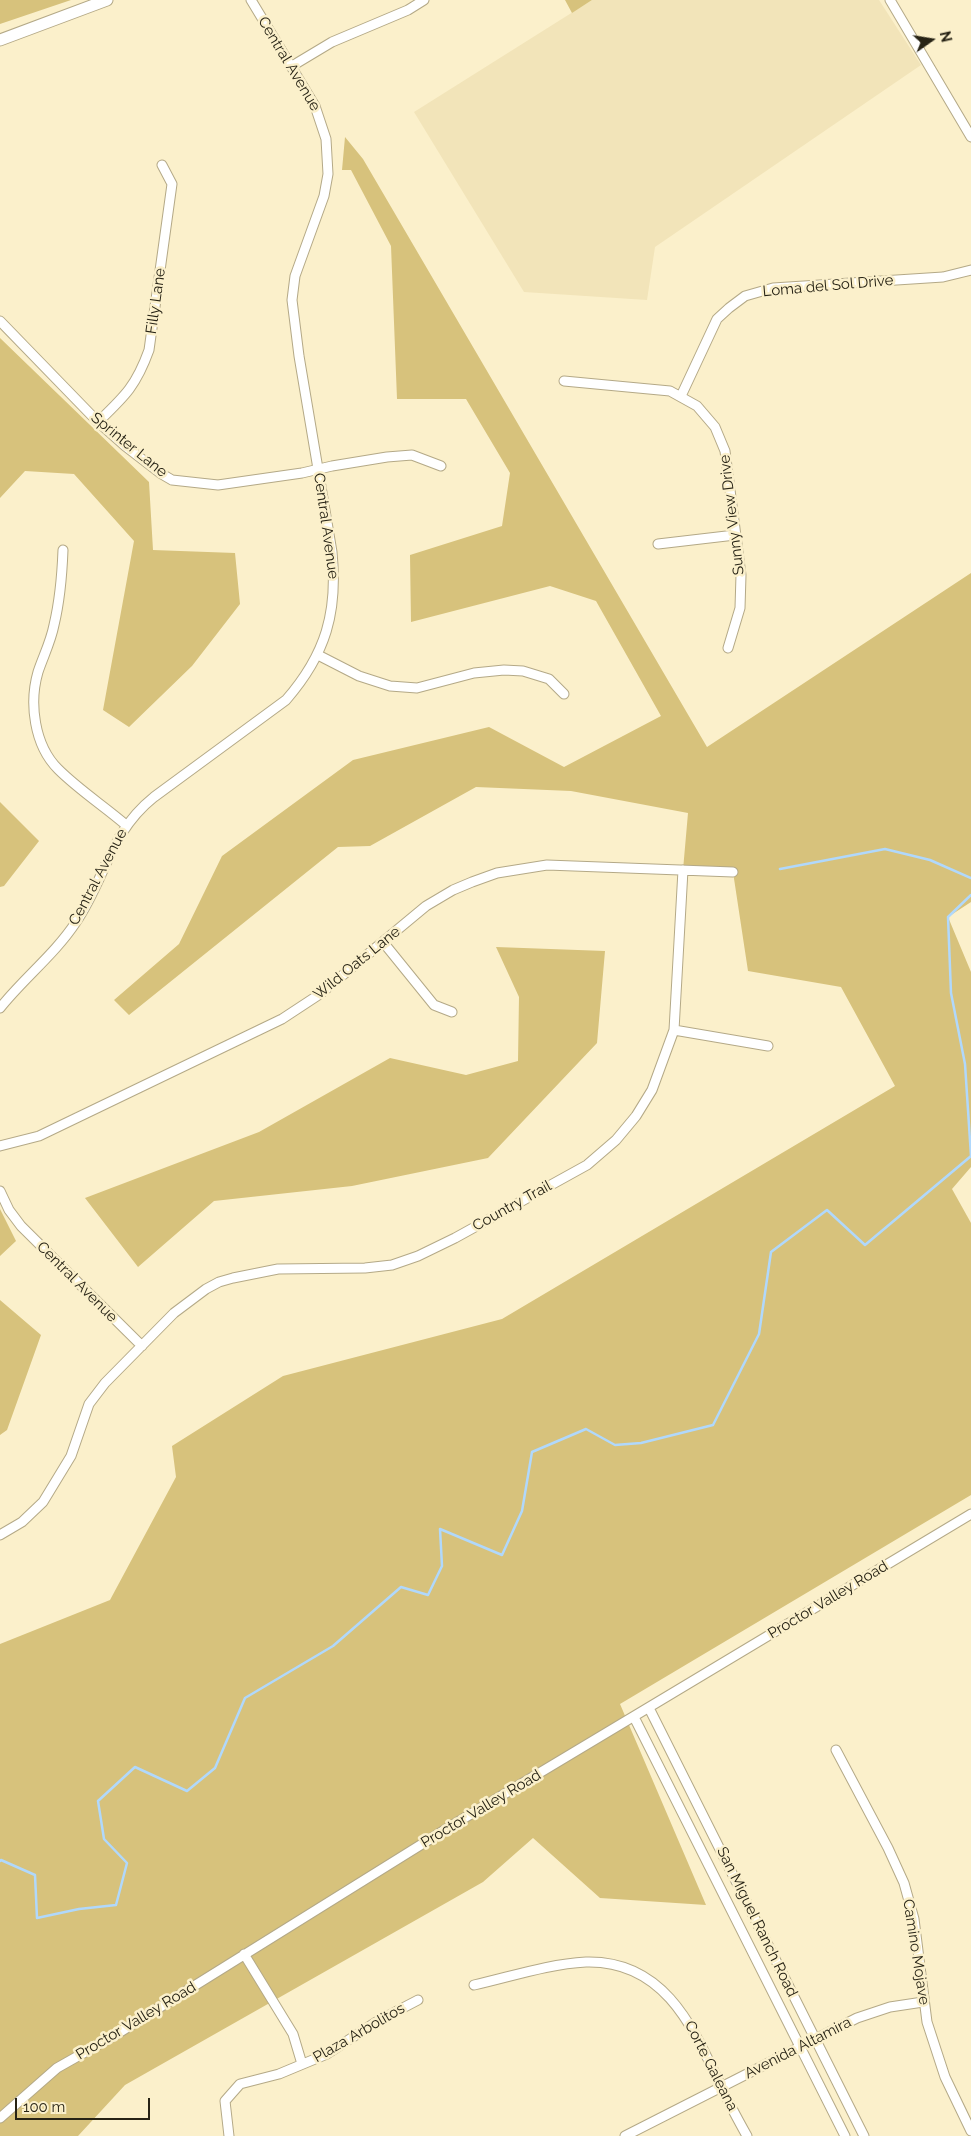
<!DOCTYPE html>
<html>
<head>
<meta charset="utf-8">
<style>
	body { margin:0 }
	#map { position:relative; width:971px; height:2136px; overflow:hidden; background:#fbf0cb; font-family:Raleway,sans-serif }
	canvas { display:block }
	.north { position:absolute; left:906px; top:15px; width:50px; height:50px; -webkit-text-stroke:4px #fbf0cb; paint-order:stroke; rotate:77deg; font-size:14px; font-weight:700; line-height:20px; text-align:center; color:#272315 }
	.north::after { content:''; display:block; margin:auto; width:18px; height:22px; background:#272315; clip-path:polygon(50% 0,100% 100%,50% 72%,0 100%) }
	.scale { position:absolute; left:15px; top:2098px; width:135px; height:22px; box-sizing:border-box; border:2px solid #272315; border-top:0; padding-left:6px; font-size:15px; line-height:18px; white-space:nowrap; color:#272315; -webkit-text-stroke:4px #fbf0cb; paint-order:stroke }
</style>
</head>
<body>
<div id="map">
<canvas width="971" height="2136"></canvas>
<div class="north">N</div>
<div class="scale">100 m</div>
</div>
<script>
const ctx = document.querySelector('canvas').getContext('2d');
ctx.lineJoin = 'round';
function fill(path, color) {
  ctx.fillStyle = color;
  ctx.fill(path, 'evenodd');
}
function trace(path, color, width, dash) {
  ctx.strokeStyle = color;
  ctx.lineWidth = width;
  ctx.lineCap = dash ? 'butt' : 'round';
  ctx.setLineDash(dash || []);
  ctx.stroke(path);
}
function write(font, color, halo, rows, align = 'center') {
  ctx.font = font + ' Raleway,sans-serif';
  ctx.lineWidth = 5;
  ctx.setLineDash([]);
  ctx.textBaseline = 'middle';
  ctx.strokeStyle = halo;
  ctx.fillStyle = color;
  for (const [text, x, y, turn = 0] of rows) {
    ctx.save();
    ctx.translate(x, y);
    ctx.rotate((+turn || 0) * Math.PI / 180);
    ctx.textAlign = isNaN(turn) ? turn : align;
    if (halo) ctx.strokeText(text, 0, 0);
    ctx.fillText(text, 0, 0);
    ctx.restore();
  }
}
const built = new Path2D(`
	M592,0H879L921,65L655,247L647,300L524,292L414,112Z`);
const green = new Path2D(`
	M0,0H71L0,24Z
	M565,0H592L572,13Z
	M345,137L363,159L707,747L971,573V902L948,917L971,972V1167L952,1189L971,1223V1495L620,1704L706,1905L600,1898L533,1838L483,1882L125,2085L78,2136H0V1644L110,1600L176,1477L172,1446L283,1376L502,1319L895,1086L841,987L748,971L733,872L683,870L688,813L571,791L476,787L370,846L338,847L129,1015L114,1000L179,944L222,856L353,760L489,727L564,767L661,716L596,601L550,586L411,622L410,555L502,526L510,473L466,399H397L391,246L351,170H342Z
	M0,338L149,482L153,550L235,553L240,604L192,666L129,727L103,710L134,541L74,474L25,471L0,498Z
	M0,802L39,841L4,886L0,887Z
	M496,947L605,951L597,1043L488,1158L352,1186L214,1201L138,1267L85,1198L259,1132L390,1058L466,1075L518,1061L519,997Z
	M0,1209L16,1241L0,1256Z
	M0,1300L41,1335L7,1430L0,1435Z`);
const stream = new Path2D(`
	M780,869L885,849L930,860L971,878
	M0,1861L1,1860L35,1875L37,1918L79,1909L116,1905L127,1863L104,1839L98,1801L135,1767L187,1791L215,1768L245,1698L333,1646L401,1587L428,1595L442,1566L440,1529L502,1555L522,1511L532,1452L586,1429L615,1445L641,1443L713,1425L759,1334L771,1252L827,1210L865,1245L971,1156L965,1064L951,993L948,917L971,895`);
const minor = new Path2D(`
	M890,0L971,137
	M292,66L332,42L408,10L424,0
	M0,321L98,422L125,446L160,473L172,480L218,485L302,473L332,466L387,457L412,455L441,466
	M564,381L670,391L697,406L715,427L725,451L741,575L740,608L728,648
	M681,396L717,319L729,308L745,296L773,288L943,277L971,270
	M98,422C125,396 136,386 149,350L172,184L162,165
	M658,544L735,535
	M63,550C62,576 60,600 54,625C51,641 43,657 38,672C29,703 34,745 58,769C79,790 104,806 126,825
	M318,655L359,676L390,686L417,688L474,673L504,670L523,671L549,679L564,694
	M383,942L434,1005L452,1012
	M0,1008C24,978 55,954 76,922C106,878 109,833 154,797L286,700C326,654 338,612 332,552L299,356L292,300L295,276L324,196L328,174L326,139L315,106L251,0
	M674,1030L768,1046
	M0,1146L39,1136L282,1019L320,994L426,906L453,890L472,882L497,873L547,865L733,872
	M0,1191L9,1210L21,1226L142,1346
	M0,1535L22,1522L43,1502L71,1456L89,1404L105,1383L174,1313L206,1289L219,1282L233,1278L278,1269L365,1268L392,1265L418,1256L455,1238L587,1165L616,1140L636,1116L652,1090L674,1030L683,870
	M649,1708L864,2136
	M634,1717L845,2136
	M836,1750L888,1848L904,1883L914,1919L927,2022L945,2077L971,2131
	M244,1954L293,2034L302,2064
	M474,1985C510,1977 548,1964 586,1962C662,1960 691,2023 719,2082C727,2100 737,2118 747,2136
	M0,2118L57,2068L117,2034L451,1826L971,1514
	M229,2136L225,2101L240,2084L279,2074L327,2054L376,2022L418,2000
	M625,2136L857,2018L890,2007L923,2002`);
const major = new Path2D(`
	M0,40L107,0`);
const streetNames = [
	["Central Avenue",289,64,59],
	["Loma del Sol Drive",828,286,-5],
	["Filly Lane",156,301,-82],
	["Sprinter Lane",129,445,39],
	["Sunny View Drive",732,515,-97],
	["Central Avenue",326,526,82],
	["Central Avenue",98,877,-62],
	["Wild Oats Lane",357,963,-39],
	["Country Trail",512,1206,-29],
	["Central Avenue",77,1282,45],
	["Proctor Valley Road",828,1600,-31],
	["Proctor Valley Road",481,1809,-31],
	["San Miguel Ranch Road",757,1922,64],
	["Camino Mojave",916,1952,81],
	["Proctor Valley Road",136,2021,-31],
	["Plaza Arbolitos",359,2033,-30],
	["Avenida Altamira",798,2048,-27],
	["Corte Galeana",711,2066,63]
];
fill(built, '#f2e4b9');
fill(green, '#d7c27c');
trace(stream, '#b0d8fc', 2.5);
trace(minor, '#b4a987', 11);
trace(major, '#b4a987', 13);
trace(minor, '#fff', 9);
trace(major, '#fff', 11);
write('15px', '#272315', '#fbf0cb', streetNames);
</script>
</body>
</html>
